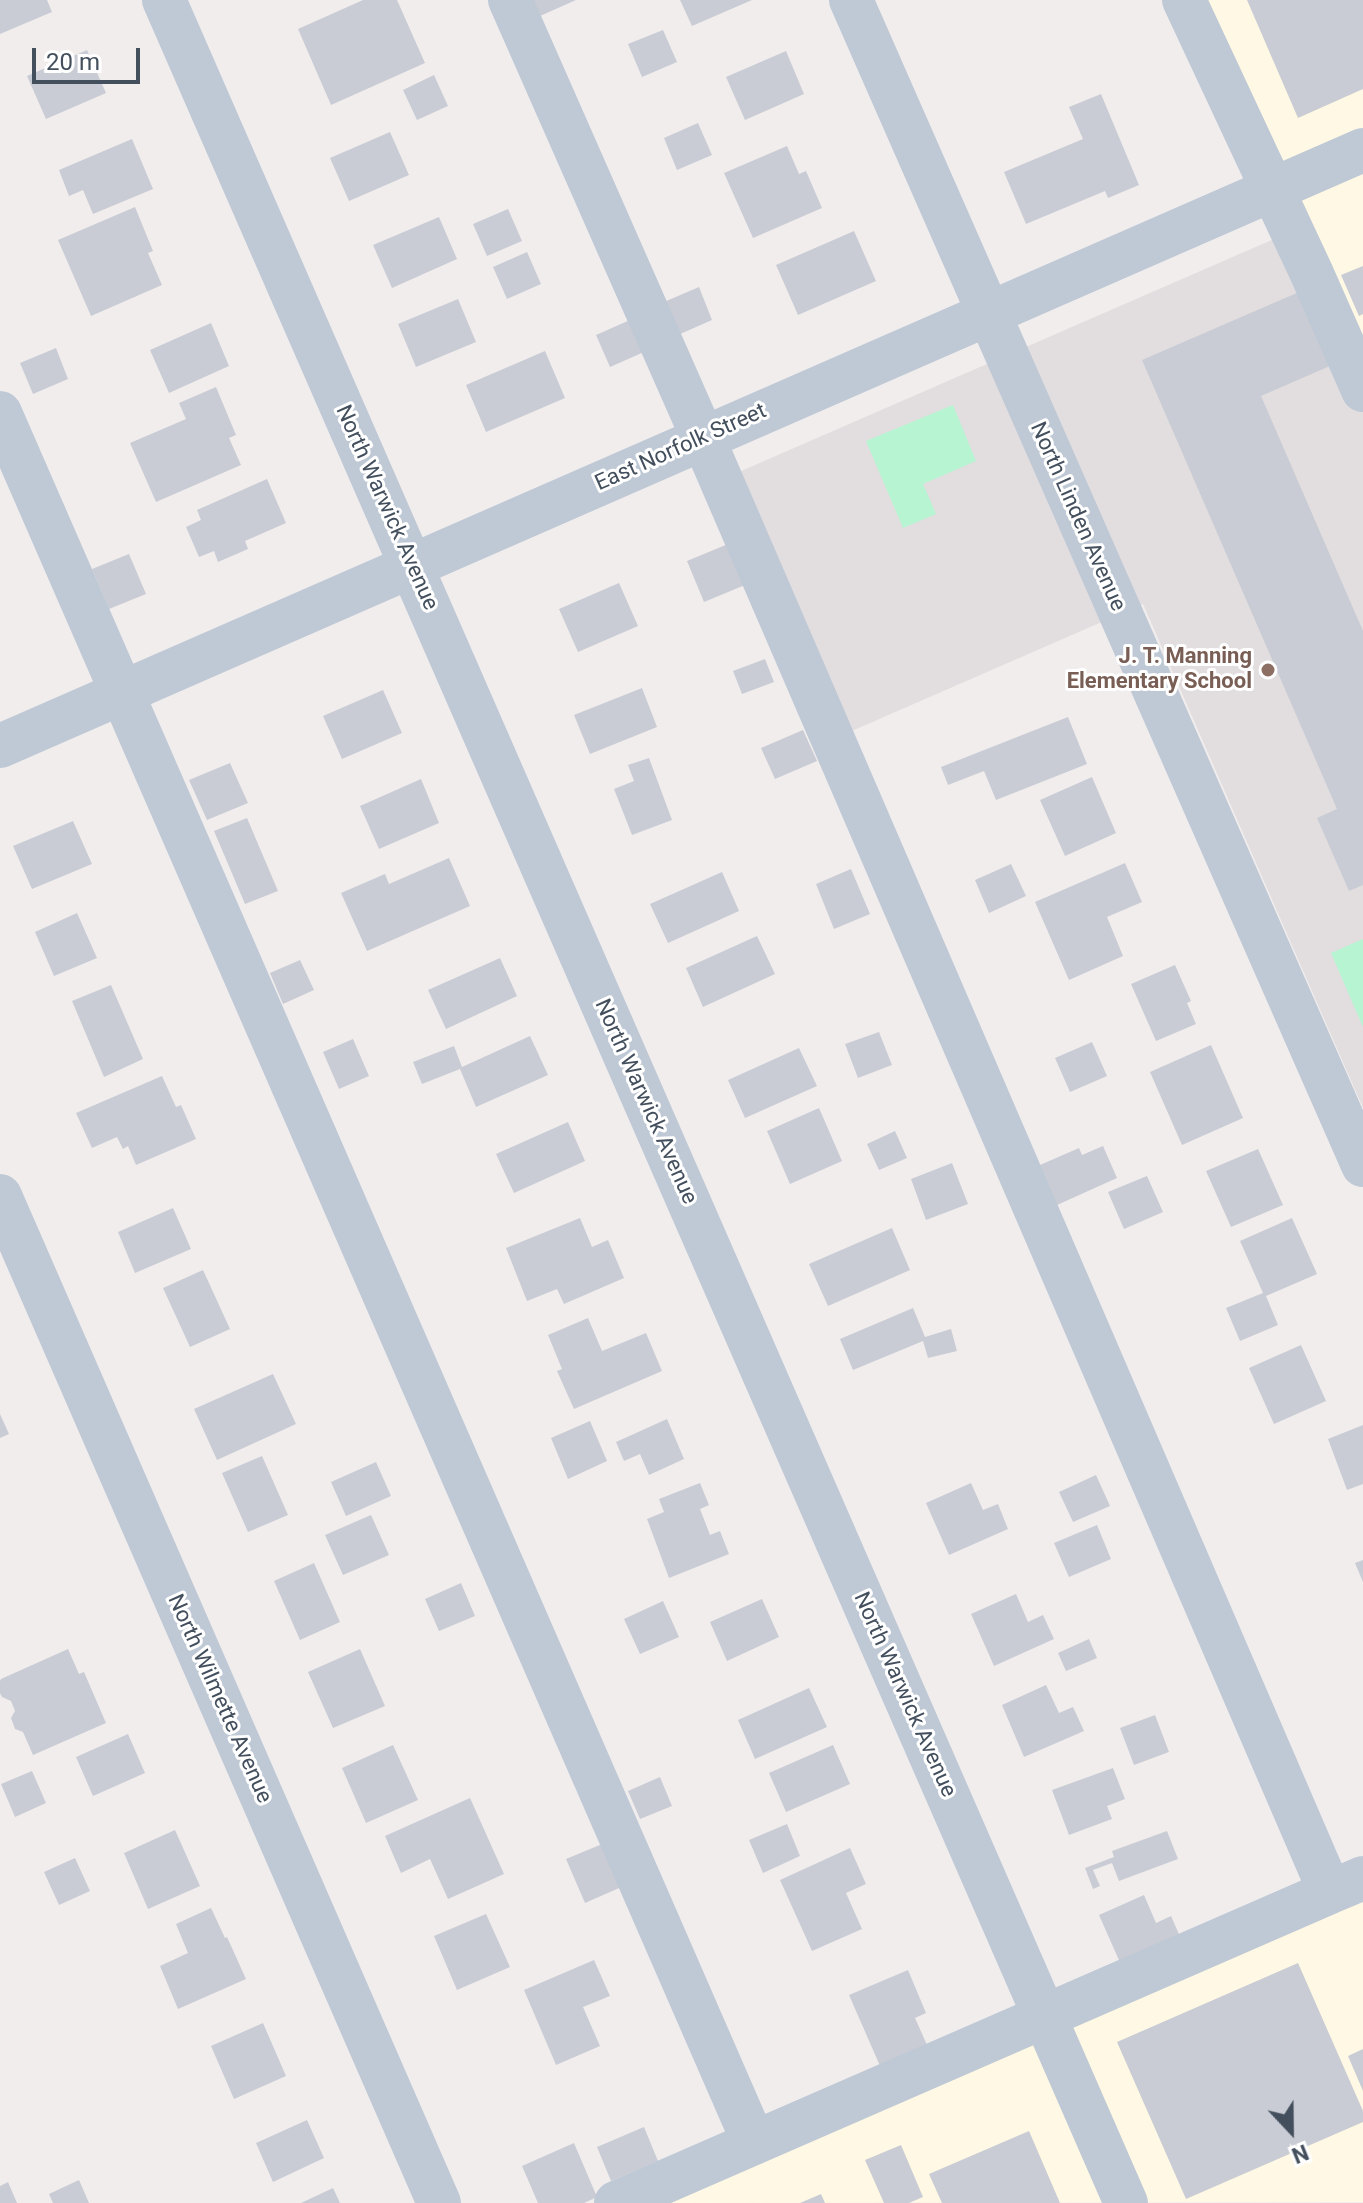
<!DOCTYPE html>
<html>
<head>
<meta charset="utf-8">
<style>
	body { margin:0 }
	#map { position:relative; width:1363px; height:2203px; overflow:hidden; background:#f1eded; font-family:Roboto,sans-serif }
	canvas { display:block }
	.north { position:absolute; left:1251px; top:2091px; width:80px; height:80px; -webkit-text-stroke:6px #fff; paint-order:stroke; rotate:158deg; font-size:22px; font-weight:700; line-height:32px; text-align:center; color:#434f5d }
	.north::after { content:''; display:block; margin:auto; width:28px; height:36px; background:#434f5d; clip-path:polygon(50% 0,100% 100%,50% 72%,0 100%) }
	.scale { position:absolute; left:32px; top:48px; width:108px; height:36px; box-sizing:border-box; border:4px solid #434f5d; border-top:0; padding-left:10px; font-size:24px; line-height:28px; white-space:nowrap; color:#434f5d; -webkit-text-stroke:6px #fff; paint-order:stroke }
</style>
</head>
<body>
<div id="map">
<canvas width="1363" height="2203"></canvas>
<div class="north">N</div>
<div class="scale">20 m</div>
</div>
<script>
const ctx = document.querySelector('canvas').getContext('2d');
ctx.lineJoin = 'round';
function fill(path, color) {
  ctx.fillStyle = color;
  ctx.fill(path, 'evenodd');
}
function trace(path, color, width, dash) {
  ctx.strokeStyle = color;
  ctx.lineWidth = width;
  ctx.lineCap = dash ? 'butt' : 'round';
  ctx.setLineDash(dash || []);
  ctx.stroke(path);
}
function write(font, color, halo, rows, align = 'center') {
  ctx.font = font + ' Roboto,sans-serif';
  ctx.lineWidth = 6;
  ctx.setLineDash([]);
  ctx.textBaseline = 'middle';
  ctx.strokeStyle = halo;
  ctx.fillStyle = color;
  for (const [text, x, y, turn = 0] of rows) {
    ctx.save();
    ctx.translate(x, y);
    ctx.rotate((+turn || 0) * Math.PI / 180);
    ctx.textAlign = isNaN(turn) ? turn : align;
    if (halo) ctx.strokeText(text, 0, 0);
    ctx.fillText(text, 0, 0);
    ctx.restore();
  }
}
const commercial = new Path2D(`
	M1207,0H1363V355Z
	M1363,1894V2202L652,2203Z`);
const education = new Path2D(`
	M1290,232L1363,399V1108L1143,604L838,737L725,478Z`);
const green = new Path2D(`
	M953,405L976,461L923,484L936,514L903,528L866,441Z
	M1363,939V1027L1331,953Z`);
const building = new Path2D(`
	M0,0H47L52,12L0,34Z
	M363,0H397L425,63L331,105L298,29Z
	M533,0H576L540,16Z
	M680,0H752L692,26Z
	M1247,0H1363V89L1298,118Z
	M663,30L677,62L642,77L628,44Z
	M87,50L106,93L46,119L27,76Z
	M786,51L804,94L745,120L726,77Z
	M434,75L448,106L417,120L403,90Z
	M1101,94L1139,185L1108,198L1105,191L1026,224L1004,172L1083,139L1069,107Z
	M698,123L712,155L677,170L664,138Z
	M390,132L409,175L349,201L330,158Z
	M132,139L153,189L93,214L83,190L69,196L59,170Z
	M787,146L799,174L806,171L822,208L753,238L724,173Z
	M135,207L153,251L148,253L162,285L91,316L58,240Z
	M508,209L522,241L487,256L473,224Z
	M439,217L457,259L392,288L373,245Z
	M854,231L876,281L798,315L776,265Z
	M527,252L541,284L507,299L493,267Z
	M1363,266V314L1359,316L1341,275Z
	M699,287L712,320L678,335L664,302Z
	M1299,292L1330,366L1261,396L1363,631V885L1349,891L1317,818L1337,809L1142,360Z
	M458,299L476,342L416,367L398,324Z
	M630,320L644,352L610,367L596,335Z
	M211,323L229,366L169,393L150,350Z
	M56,348L68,379L33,394L20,363Z
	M545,351L565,398L486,432L466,385Z
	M216,387L236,435L229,438L241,465L156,502L130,443L186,419L179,403Z
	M267,479L286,523L245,541L248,549L218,562L214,551L199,557L186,527L201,520L197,510Z
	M728,544L745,585L704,602L687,561Z
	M129,554L146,594L109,609L92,569Z
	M619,583L638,626L578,652L559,609Z
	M765,659L774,682L742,694L733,671Z
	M642,688L657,727L590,754L574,715Z
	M383,690L402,733L342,759L323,716Z
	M1068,717L1087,764L996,800L984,771L948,785L941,767Z
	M803,730L817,761L775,779L761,748Z
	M649,758L672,820L632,835L614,789L634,781L628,765Z
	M230,763L248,803L207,820L189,780Z
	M1092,777L1116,833L1065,856L1040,800Z
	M421,779L439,823L379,849L360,806Z
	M247,818L278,891L245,904L214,831Z
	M73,821L92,864L32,889L13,846Z
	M449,858L470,906L367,951L341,893L385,874L389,884Z
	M1125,863L1142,902L1107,917L1123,956L1069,980L1035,902Z
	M1011,864L1026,896L989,913L975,880Z
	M851,869L870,914L834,929L816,884Z
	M722,872L739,911L668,943L650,904Z
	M77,913L97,958L54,976L35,932Z
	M757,936L775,974L703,1007L686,968Z
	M500,958L517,996L446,1029L428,990Z
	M300,960L314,990L283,1004L270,973Z
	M1175,965L1191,1001L1187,1003L1196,1024L1156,1041L1131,984Z
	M111,985L143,1059L104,1077L72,1001Z
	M879,1032L892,1065L858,1078L845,1044Z
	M530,1036L548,1075L476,1107L460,1069L422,1084L413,1062L454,1046L462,1067Z
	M353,1039L369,1076L339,1089L323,1052Z
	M1092,1042L1107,1076L1070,1092L1055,1058Z
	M1211,1045L1243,1118L1182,1145L1150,1072Z
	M799,1048L817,1086L745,1118L728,1080Z
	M162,1076L176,1107L181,1105L196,1139L136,1165L128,1146L123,1149L117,1137L92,1148L76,1113Z
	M819,1108L842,1161L790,1184L767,1131Z
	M568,1122L585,1161L514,1193L496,1154Z
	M895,1131L907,1158L879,1170L867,1144Z
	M1103,1146L1117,1178L1057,1205L1040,1165L1079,1148L1082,1155Z
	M1258,1149L1283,1205L1231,1227L1206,1171Z
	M952,1163L968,1204L926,1220L911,1179Z
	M1147,1176L1163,1212L1124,1229L1108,1192Z
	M173,1208L191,1249L135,1273L118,1232Z
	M580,1218L592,1247L608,1240L624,1278L564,1304L557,1289L527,1301L506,1248Z
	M1292,1218L1317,1274L1266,1296L1278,1325L1240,1341L1226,1308L1263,1293L1240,1241Z
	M892,1228L910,1270L828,1306L809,1264Z
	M203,1270L230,1329L190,1347L163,1288Z
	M913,1308L925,1337L951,1329L957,1351L928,1358L923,1341L853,1370L840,1339Z
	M588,1318L602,1351L646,1333L662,1371L574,1409L557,1371L562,1369L548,1335Z
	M1301,1345L1326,1401L1274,1424L1249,1368Z
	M273,1374L296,1424L217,1460L194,1409Z
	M0,1414L9,1434L0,1438Z
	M667,1419L684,1459L649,1475L640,1454L624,1461L616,1442Z
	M590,1421L607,1461L568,1479L551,1438Z
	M1363,1425V1484L1347,1490L1328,1439Z
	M262,1456L288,1515L248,1532L222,1473Z
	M376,1462L391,1496L346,1516L331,1482Z
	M1096,1475L1110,1506L1073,1522L1059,1492Z
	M700,1483L709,1505L700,1509L710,1535L720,1531L729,1554L669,1578L647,1519L664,1512L659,1499Z
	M971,1483L983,1510L998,1504L1008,1529L949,1555L926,1503Z
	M371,1515L389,1555L343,1575L325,1535Z
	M1097,1525L1111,1559L1069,1577L1054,1543Z
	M1363,1560V1582L1355,1563Z
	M314,1563L340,1622L300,1640L274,1581Z
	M461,1583L475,1616L439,1631L425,1599Z
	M1016,1594L1028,1622L1043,1615L1054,1639L994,1666L971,1614Z
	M762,1599L779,1637L727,1661L710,1622Z
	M663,1601L679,1637L640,1654L624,1619Z
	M1089,1639L1097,1658L1066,1671L1058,1653Z
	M68,1649L79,1674L84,1672L106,1723L33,1755L23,1732L15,1729L11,1718L15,1711L11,1701L2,1697L0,1693V1681L1,1679Z
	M360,1649L385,1706L333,1728L308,1672Z
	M1046,1685L1059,1713L1073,1707L1084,1731L1024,1757L1002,1705Z
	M809,1688L827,1727L755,1759L738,1720Z
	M1155,1715L1169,1752L1134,1765L1120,1728Z
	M128,1734L145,1773L93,1796L76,1757Z
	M393,1745L418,1800L366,1823L342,1768Z
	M833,1745L850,1784L786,1812L769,1773Z
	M1113,1768L1125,1799L1107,1806L1112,1819L1069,1835L1052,1790Z
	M32,1771L46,1803L15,1817L1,1784Z
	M660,1777L672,1806L640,1819L628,1791Z
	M470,1798L504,1874L448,1899L430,1859L401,1873L385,1836Z
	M787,1824L800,1856L763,1873L749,1840Z
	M175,1830L200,1886L148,1909L124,1853Z
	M1167,1831L1178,1859L1119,1881L1112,1863L1093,1870L1100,1886L1093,1889L1085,1868L1114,1857L1112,1851Z
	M607,1842L626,1885L585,1903L566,1859Z
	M850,1848L866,1884L846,1893L862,1929L812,1951L780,1880Z
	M75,1858L90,1891L59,1905L44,1872Z
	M1144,1895L1156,1923L1171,1916L1182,1941L1122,1967L1099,1915Z
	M211,1908L225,1938L227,1937L246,1979L178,2009L160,1966L188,1953L176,1924Z
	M486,1914L510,1967L457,1990L434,1936Z
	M594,1960L610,1996L583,2007L600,2046L556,2065L524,1990Z
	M1298,1963L1363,2111V2122L1186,2199L1117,2042Z
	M908,1970L926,2013L915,2018L931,2054L884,2075L849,1995Z
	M263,2023L286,2076L234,2099L211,2046Z
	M1363,2049V2091L1348,2056Z
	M307,2120L324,2158L273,2182L256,2143Z
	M644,2127L658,2161L611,2181L597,2147Z
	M1029,2131L1060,2203H942L929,2174Z
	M574,2143L597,2197L584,2203H538L522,2166Z
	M901,2145L923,2197L909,2203H884L865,2160Z
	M79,2180L89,2203H53L49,2194Z
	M8,2182L17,2203H0V2186Z
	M333,2188L340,2203H301Z
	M821,2194L825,2203H800Z`);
const minor = new Path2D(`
	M164,0L1126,2203
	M510,0L703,438L1330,1892L1363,1878
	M851,0L1363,1165
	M1184,0L1312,274L1363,390
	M0,413L754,2143
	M0,746L1363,150
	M0,1196L439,2203
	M616,2203L1330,1892`);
const markers = [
	[1268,670,8,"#8d6e63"]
];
const streetNames = [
	["East Norfolk Street",681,448,-24],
	["North Warwick Avenue",386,508,66],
	["North Linden Avenue",1077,517,66],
	["North Warwick Avenue",645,1102,66],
	["North Warwick Avenue",904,1695,66],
	["North Wilmette Avenue",219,1699,66]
];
const educationNames = [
	["J. T. Manning",1252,657],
	["Elementary School",1252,682]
];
fill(commercial, '#fef8e4');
fill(education, '#e2dedf');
fill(green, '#b6f4d2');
fill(building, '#c9ccd4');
trace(minor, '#bfc9d5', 44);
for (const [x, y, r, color] of markers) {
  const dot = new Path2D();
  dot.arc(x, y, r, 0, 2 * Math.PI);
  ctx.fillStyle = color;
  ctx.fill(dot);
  trace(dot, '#fff', 3);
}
write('22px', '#434f5d', '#fff', streetNames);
write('bold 22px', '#785e54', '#fff', educationNames, 'right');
</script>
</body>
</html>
